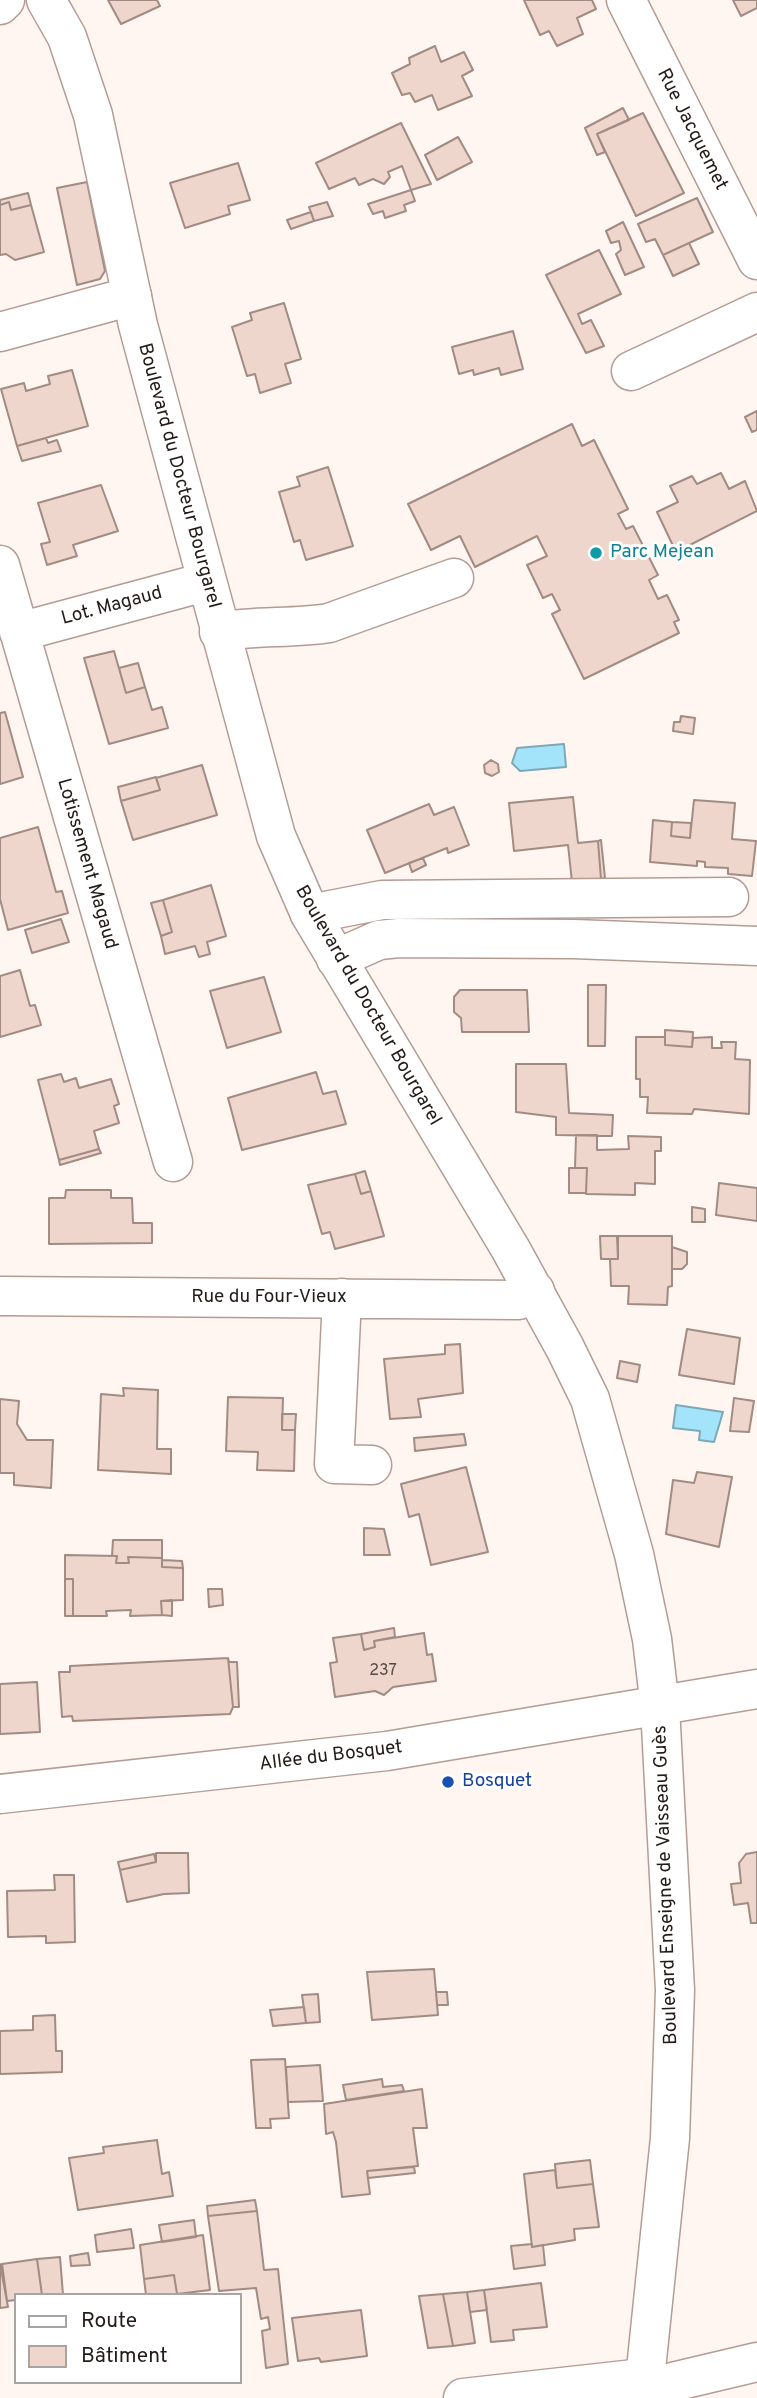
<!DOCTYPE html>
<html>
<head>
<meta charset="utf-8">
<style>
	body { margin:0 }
	#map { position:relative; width:757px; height:2398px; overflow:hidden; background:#fff5f1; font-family:Overpass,sans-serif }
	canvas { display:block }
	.legend { position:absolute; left:14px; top:2293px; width:228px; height:91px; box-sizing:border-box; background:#fff; border:2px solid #a7a4a3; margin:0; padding:9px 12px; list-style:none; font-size:21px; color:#231b18 }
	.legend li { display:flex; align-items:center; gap:14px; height:35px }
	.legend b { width:35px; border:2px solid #a7a4a3 }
</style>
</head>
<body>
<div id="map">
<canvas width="757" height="2398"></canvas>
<ul class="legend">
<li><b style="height:9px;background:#fff"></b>Route</li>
<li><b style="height:19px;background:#eed6cd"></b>Bâtiment</li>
</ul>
</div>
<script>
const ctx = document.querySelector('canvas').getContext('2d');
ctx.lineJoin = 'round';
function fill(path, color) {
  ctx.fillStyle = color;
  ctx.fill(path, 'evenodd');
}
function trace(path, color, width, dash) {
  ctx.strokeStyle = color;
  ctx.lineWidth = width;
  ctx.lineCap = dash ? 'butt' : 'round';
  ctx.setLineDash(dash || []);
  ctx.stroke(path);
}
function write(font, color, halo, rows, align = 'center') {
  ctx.font = font + ' Overpass,sans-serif';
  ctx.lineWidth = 6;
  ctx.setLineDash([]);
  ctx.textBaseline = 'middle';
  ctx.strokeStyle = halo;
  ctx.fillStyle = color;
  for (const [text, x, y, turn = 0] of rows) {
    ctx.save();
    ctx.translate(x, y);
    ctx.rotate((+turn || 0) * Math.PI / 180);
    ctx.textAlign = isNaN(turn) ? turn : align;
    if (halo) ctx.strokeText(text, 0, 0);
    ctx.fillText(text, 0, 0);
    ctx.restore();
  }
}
const water = new Path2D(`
	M564,744L566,767L520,771L512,763L517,748Z
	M676,1405L723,1412L714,1442L699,1440L700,1431L673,1428Z`);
const building = new Path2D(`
	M108,0H157L160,6L121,24Z
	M524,0H592L596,9L577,18L583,34L557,46L549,31L540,35Z
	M733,0H757V8L741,16Z
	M435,46L441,62L464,52L473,70L462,76L472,96L438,110L432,95L415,102L410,93L402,95L392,73L410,64L409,58Z
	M623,108L629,120L597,134L605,152L597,155L585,128Z
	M643,113L684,193L636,216L597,134Z
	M401,123L431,184L411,190L402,166L388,172L390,177L384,184L373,179L359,185L355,178L329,189L316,163Z
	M458,137L472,162L437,180L425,155Z
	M238,163L250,200L228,206L230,214L185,228L170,183Z
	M87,182L105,271L100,279L77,285L57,188Z
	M411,190L415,201L404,205L406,211L385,218L383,211L373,214L368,204Z
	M28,193L31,205L11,210L9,202L0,205V200Z
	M697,198L713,232L663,255L655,239L646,242L638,224Z
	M9,202L11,210L31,205L44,252L15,260L6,254L0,255V205Z
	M327,202L333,216L314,221L309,207Z
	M311,212L314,221L291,229L287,220Z
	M623,222L644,267L625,275L616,254L621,250L619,241L611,243L606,231Z
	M689,243L699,264L673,276L663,255Z
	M599,250L621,294L578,314L582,324L591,320L604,346L586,353L546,275Z
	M284,303L301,359L285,364L291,383L260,393L255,374L247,376L232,327L252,320L250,313Z
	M513,331L523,369L501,375L499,368L474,375L473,370L459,374L452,347Z
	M72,370L88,426L17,446L1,389L24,383L26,391L50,384L48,376Z
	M757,411V430L752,432L745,417Z
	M572,424L582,446L594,440L628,509L618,514L626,529L633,526L658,575L649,580L658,599L667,595L679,620L674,622L679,633L584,679L552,614L560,610L552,594L543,598L527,565L547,556L537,536L475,567L460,536L431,550L408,504Z
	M46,438L48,443L57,440L61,451L22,461L17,446Z
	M328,467L353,546L306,560L300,540L294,542L279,492L300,486L297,477Z
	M721,473L729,489L745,481L757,511L676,552L657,512L678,502L670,486L692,476L697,484Z
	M101,485L118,531L73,545L77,556L47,565L41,544L50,542L38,503Z
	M114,651L126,693L145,687L152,710L162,707L168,728L109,744L84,658Z
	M138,663L145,687L126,693L119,668Z
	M5,712L23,777L0,784V713Z
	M681,716L695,718L693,734L673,731L674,722H680Z
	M491,760L498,764L499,772L492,776L485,773L484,765Z
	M202,765L217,815L133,840L121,801L160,790L156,778Z
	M156,777L160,790L121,801L118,787Z
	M573,797L578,843L598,841L601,879L572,882L568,845L514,851L509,803Z
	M694,800L735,803L732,839L756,841L752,876L728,874V868L705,867V862L697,861V866L650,862L653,820L672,822L671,836L690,838Z
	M429,804L434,815L454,807L469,845L448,853L447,848L385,873L367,830Z
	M672,822L691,823L690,838L671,836Z
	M38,827L56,892L62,891L68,913L8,930L0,899V838Z
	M601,840L605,878L601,879L598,841Z
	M423,858L426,865L412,872L409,863Z
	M211,885L226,936L207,942L210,954L199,957L195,946L165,954L161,936L172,932L163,900Z
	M163,900L172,932L161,936L151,903Z
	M61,919L69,942L32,953L25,930Z
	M20,970L30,1006L35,1005L41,1025L0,1037V976Z
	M264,977L281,1032L227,1048L210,991Z
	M588,985H606L605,1046H588Z
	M460,990H527L529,1032H462L461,1018L454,1012V997Z
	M665,1030L693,1032L692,1047L665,1045Z
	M636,1037H665V1045L692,1047L693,1038L712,1037V1048H722L721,1042H736L735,1059L750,1060L749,1114L694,1109L692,1114L647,1113L648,1097H640V1079H636Z
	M516,1064H566L569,1113L613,1115L612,1136L556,1135V1117L516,1112Z
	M316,1072L323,1094L336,1091L346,1124L242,1150L228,1098Z
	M61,1074L64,1082L76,1078L79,1088L111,1079L119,1104L114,1106L119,1123L94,1131L99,1149L59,1160L38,1080Z
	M576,1135H597V1150L629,1149L628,1136L661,1137V1151H655V1184L635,1183V1195L586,1194L587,1168H575Z
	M99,1149L101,1153L60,1165L59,1160Z
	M569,1168H587L586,1193H569Z
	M365,1171L371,1191L361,1194L355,1174Z
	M355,1174L361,1194L371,1191L384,1236L335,1249L330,1232L322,1234L308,1185Z
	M719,1183L757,1188V1221L716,1215Z
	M66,1190H111V1198H132L133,1223H152V1243L49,1244V1198H65Z
	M692,1207L705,1209V1222H692Z
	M600,1236H618V1259H601Z
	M617,1236H672V1286L668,1287L667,1305L628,1304L629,1286H611L610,1259H618Z
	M672,1247L687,1252V1264L682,1269H672Z
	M687,1329L740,1338L734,1384L679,1375Z
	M460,1344L463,1393L418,1399L421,1417L390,1419L384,1359L445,1354V1345Z
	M620,1361L640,1365L637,1382L617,1378Z
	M123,1388L158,1390L157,1449H171V1474L98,1470L101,1394L124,1396Z
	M228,1397L283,1398L282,1430H295L294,1471L257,1470L258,1452L226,1451Z
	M734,1398L754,1401L749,1432L730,1431Z
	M0,1399L19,1401L17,1424L27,1440H53L51,1488L14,1485V1473H0Z
	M282,1414H296L295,1430H282Z
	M464,1434L466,1445L415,1451L414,1438Z
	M466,1467L488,1552L431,1565L419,1514L409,1517L401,1484Z
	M697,1472L732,1477L719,1547L666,1534L673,1480L694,1483Z
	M364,1528L384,1529L390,1555H364Z
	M113,1540H162V1558L128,1557L129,1563H116L117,1556H112Z
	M65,1555L117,1556L116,1563H129L128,1557L162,1558V1567L183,1568V1600L161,1601L162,1615L130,1616L131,1610L106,1611L107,1616H73V1579H65Z
	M162,1560L182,1561L183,1568L162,1567Z
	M65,1579H73V1616H65Z
	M208,1589H222L223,1605L209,1607Z
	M172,1600V1616L162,1615L161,1601Z
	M394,1628L395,1637L374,1641L375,1647L364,1650L361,1634Z
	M424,1633L427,1655L432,1654L436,1681L393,1687L384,1695L375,1691L335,1697L330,1663L337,1662L333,1638L361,1634L364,1650L375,1647L374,1641Z
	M228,1658L233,1707L230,1714L73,1721L72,1716L62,1717L59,1672H70V1666Z
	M228,1658L229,1662H237L239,1707H233Z
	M37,1682L40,1732L0,1734V1684Z
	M757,1852V1923H751L748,1903L734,1905L731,1884L741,1883L739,1863L746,1854Z
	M156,1853H188L189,1893L164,1894L127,1902L120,1870L156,1862Z
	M154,1854L156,1862L120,1870L118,1862Z
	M54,1875H74L75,1942L46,1943V1936L8,1937L7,1891L55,1890Z
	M434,1969L438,2015L372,2020L367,1972Z
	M436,1992H447L448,2005H437Z
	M318,1994L320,2022L306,2023L302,1995Z
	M304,2007L306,2023L273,2026L270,2010Z
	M55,2015L56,2051H62V2072L0,2074V2031L33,2030V2016Z
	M285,2059L289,2118L270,2119L271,2128H256L251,2060Z
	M320,2065L323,2101L288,2102L286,2067Z
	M382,2079L383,2087L402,2085L404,2091L346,2100L343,2085Z
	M422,2089L427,2128H413L418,2166L367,2171L370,2194L342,2197L336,2142L333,2132L326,2134L324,2104Z
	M157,2140L162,2174L169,2172L173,2196L78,2210L69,2158L104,2153L103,2147Z
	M590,2160L593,2184L557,2188L555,2164Z
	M414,2167L415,2173L368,2178L367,2171Z
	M555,2170L557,2188L593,2184L599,2227L574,2229L575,2240L532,2247L524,2174Z
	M255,2200L257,2211L208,2216L207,2206Z
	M257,2211L264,2270L278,2269L288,2364L266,2368L262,2331L270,2329L268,2317L261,2319L256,2288L219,2291L208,2216Z
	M194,2220L196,2237L162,2242L159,2225Z
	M131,2229L134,2248L97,2252L95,2235Z
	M203,2235L210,2290L177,2294L174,2275L144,2279L140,2245Z
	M532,2244V2247L543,2245L545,2265L514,2269L511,2246Z
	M88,2253L90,2265L71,2266L70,2256Z
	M60,2257L63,2295H42L37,2259Z
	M37,2259L42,2295H16V2300L7,2301L2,2264Z
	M0,2264L8,2307L0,2308Z
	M174,2275L177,2294L146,2295L144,2279Z
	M541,2283L547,2327L513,2330L514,2340L491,2342L484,2290Z
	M484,2290L487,2310L470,2312L467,2292Z
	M467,2292L475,2343L453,2346L443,2294Z
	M443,2294L453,2346L428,2348L419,2296Z
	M361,2310L367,2356L321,2362L319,2358L298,2361L292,2318Z`);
const minor = new Path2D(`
	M626,0L757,260
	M0,5L5,0
	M0,332L132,296
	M631,371L757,312
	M0,565L173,1162
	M19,632L205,582
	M219,632C255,625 292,629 329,623L454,578
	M310,914L382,900L729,897
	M336,959L379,940L399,938L574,939L757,946
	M0,1296L519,1300L535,1291
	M342,1298L334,1464L372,1465
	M0,1794L387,1751L757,1689
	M643,2389L757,2362
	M463,2398L643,2378`);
const major = new Path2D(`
	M46,0L67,37L93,115L138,325L276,836L310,914L510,1248L565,1348L590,1399L634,1554L652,1639L660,1707L675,1990L670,2138L643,2398`);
const markers = [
	[596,553,7,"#0f9aa8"],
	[448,1782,7,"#1a4fb4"]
];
const numberNames = [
	["237",383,1672]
];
const streetNames = [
	["Rue Jacquemet",691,130,63],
	["Boulevard du Docteur Bourgarel",178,476,75],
	["Lot. Magaud",112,607,-15],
	["Lotissement Magaud",86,864,74],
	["Boulevard du Docteur Bourgarel",367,1006,60],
	["Rue du Four-Vieux",269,1298],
	["Allée du Bosquet",331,1757,-7],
	["Boulevard Enseigne de Vaisseau Guès",667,1885,-92]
];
const cultureNames = [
	["Parc Mejean",610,553]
];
const transitNames = [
	["Bosquet",462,1782]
];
fill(water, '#a4e4fb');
trace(water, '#7da8b7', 2);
fill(building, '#eed6cd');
trace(building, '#a18b83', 2);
trace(minor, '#b39c94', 41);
trace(major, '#b39c94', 41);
trace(minor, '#fff', 38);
trace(major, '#fff', 38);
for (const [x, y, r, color] of markers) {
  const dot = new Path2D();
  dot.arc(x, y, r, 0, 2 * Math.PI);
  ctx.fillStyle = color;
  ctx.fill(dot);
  trace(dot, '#fff', 2.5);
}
write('16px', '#564a45', null, numberNames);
write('19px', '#231b18', '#fff', streetNames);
write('19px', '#0d838f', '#fff', cultureNames, 'left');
write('19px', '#164399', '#fff', transitNames, 'left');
</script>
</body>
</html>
